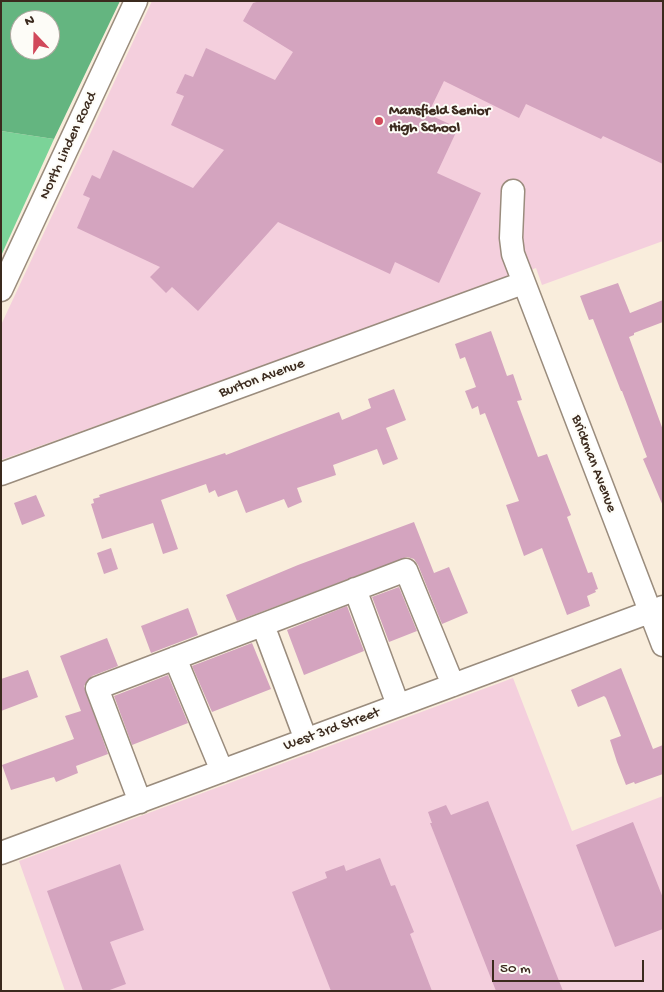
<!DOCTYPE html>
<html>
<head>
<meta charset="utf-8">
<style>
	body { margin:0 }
	#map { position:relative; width:664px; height:992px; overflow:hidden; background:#f9eddc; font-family:"Gochi Hand",sans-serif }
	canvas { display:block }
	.frame { position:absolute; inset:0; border:2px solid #3b2a1e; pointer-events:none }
	.north { position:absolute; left:10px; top:10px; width:50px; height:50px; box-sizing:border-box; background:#fdfcf7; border:1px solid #afa8a0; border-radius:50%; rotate:339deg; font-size:14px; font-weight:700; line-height:20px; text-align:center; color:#3b2a1e }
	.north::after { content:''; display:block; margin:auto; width:18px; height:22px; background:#d1495b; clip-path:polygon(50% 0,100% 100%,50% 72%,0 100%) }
	.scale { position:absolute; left:492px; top:960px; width:152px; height:22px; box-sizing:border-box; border:2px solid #3b2a1e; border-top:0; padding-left:6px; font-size:15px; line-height:18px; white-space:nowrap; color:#3b2a1e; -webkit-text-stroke:4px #fdfcf7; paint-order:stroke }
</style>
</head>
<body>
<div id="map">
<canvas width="664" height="992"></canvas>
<div class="frame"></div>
<div class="north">N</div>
<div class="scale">50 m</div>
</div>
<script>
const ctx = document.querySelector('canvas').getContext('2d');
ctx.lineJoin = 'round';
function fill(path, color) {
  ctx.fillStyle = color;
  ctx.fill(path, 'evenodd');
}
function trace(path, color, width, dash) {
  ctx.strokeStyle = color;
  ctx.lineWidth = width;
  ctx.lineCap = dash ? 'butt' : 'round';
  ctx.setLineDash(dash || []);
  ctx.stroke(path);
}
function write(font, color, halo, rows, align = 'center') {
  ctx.font = font + ' "Gochi Hand",sans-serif';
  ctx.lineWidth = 4;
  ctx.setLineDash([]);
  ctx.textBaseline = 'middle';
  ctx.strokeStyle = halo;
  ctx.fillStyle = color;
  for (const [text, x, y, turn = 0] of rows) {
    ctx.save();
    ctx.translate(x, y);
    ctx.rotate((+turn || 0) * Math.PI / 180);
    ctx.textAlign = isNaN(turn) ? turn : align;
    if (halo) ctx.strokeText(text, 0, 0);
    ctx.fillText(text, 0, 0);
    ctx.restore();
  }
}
const built = new Path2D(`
	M152,1H663V241L542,285L536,268L1,460V325Z
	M513,678L572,831L663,796V991H65L19,861Z`);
const green = new Path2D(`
	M1,131L54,139L1,256Z`);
const forest = new Path2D(`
	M1,1H120L54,139L1,131ZM20,20H50V50H20Z`);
const building = new Path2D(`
	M260,1H663V164L603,136L601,139L526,104L519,118L444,81L428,114L458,128L437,173L481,193L439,283L395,262L390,274L278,222L198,311L172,287L166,293L150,277L160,267L77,228L90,198L83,195L92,175L100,179L113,150L193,188L224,150L171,125L184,96L176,93L185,74L193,77L206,48L275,80L293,52L243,21L253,3Z
	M618,283L630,313L663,300V322L634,333V335L629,337L663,430V506L643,459L647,457L622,391H621L593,319L589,320L580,296Z
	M491,331L507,376L513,374L522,400L517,401L538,457L547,454L571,515L567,517L588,573L592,572L598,589L595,590L596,592L587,596L590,606L567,615L542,548L524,556L506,505L519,501L485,413L480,415L478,406L472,409L465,391L476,387L465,357L460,359L455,344Z
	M394,389L406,420L386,428L398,459L383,465L377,449L333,465L336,475L297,488L302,502L288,508L284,499L246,513L237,490L218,497L215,490L209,493L206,484L161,500L178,549L163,554L153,523L102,539L91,504L94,503L93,499L100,497L99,495L225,453L226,455L339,412L342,420L371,408L368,399Z
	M36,495L45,516L22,525L14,503Z
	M414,522L434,573L449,567L468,613L442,624L418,565L414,559L407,557L237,621L226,595L298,565Z
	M111,548L118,569L104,574L97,553Z
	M399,587L417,631L389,642L372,597Z
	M347,606L364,651L304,675L287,630Z
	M188,608L198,635L151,653L141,626Z
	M107,638L118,666L92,676L84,686L108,754L76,766L78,773L56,782L54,777L11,790L2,765L74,739L65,716L81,711L60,656Z
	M252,643L271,689L212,712L192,666Z
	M621,668L653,749L663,745V774L635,784L634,782L626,785L617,762L610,740L621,736L606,698L604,696L578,707L571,690Z
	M28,670L38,697L1,711V679Z
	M168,675L188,723L132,745L114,696Z
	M488,801L563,991H496L430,823H432L428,812L446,805L451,815Z
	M633,822L663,898V929L615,947L576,845Z
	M380,858L391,886L395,885L414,932L410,934L432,991H331L292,892L327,878L325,872L344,865L346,871Z
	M120,864L144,930L110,942L126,984L107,991H83L47,891Z`);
const minor = new Path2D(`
	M513,191L511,238L513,254L663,645
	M1,290L136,1
	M1,474L523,283
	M355,589L398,705
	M263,625L306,740
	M175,658L222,771
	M140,802L97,688L406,570L453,685
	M1,853L663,607`);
const markers = [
	[379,121,5,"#d1495b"]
];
const poiNames = [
	["Mansfield Senior",389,112],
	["High School",389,129]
];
const streetNames = [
	["North Linden Road",69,146,-65],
	["Burton Avenue",262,379,-20],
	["Brickman Avenue",593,464,69],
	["West 3rd Street",332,730,-20]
];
fill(built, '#f4cfdd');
fill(green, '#7bd398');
fill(forest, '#64b580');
fill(building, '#d4a4bf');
trace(minor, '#9a8c7d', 25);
trace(minor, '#fff', 22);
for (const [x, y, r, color] of markers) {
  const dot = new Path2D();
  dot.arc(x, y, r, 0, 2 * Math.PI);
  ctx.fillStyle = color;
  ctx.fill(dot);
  trace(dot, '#fdfcf7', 2);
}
write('bold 15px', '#3b2a1e', '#fdfcf7', poiNames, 'left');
write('15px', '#3b2a1e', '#fdfcf7', streetNames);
</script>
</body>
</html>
